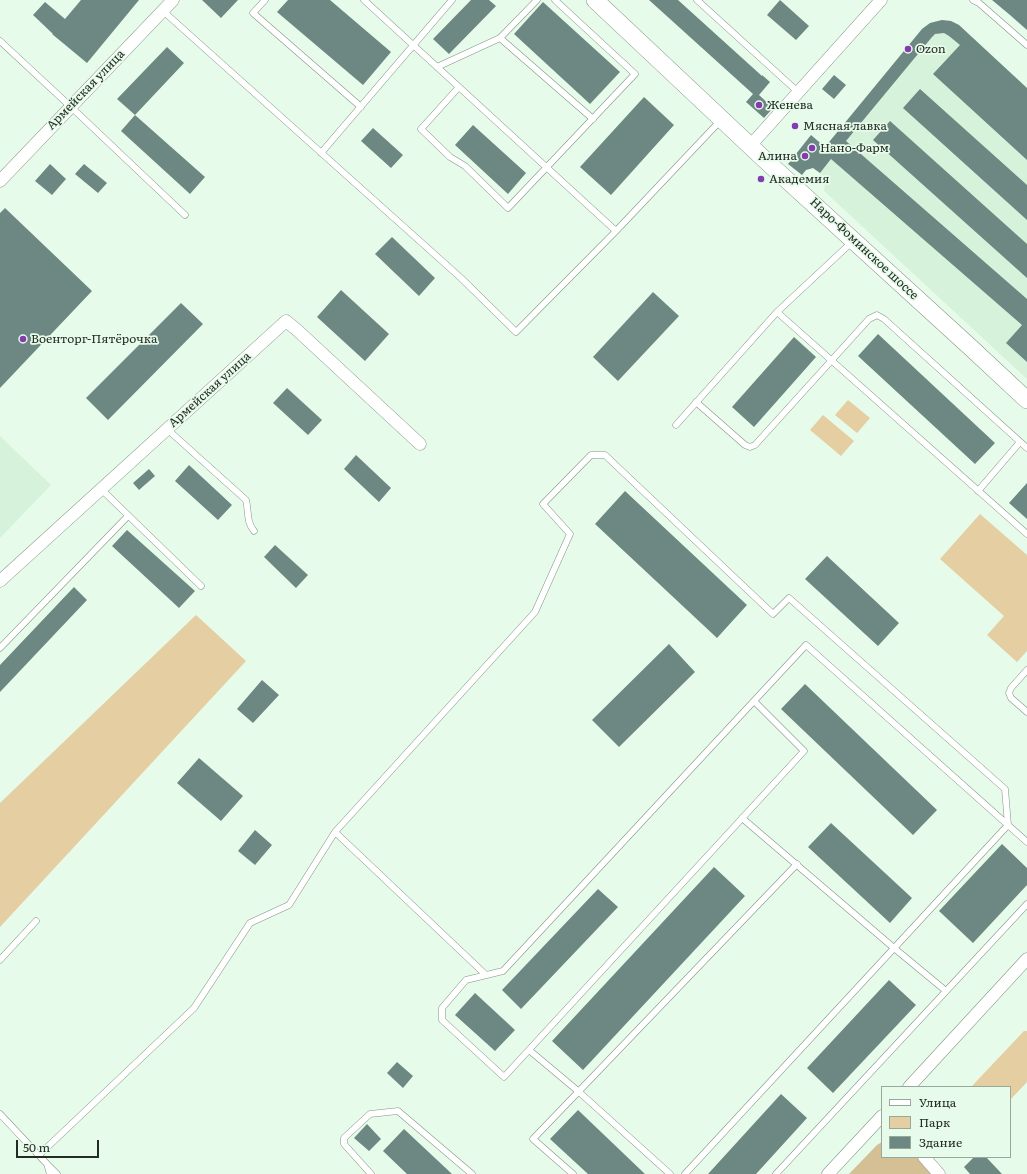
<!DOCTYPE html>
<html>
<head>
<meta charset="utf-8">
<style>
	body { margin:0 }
	#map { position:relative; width:1027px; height:1174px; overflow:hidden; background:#e6fbe9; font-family:Literata,serif }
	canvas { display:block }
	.legend { position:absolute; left:881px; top:1086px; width:130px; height:72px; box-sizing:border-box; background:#e6fbe9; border:1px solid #98a89b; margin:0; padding:5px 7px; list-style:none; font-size:12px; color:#242b25 }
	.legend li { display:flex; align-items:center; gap:8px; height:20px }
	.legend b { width:20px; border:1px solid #98a89b }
	.scale { position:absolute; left:16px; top:1140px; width:83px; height:18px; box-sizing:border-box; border:2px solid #242b25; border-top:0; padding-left:5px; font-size:12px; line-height:14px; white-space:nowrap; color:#242b25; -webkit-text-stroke:3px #e6fbe9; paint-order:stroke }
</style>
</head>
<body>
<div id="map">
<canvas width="1027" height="1174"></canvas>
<ul class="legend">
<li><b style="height:5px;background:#fff"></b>Улица</li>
<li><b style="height:11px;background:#e4cea2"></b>Парк</li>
<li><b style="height:11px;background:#6d8882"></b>Здание</li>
</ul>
<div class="scale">50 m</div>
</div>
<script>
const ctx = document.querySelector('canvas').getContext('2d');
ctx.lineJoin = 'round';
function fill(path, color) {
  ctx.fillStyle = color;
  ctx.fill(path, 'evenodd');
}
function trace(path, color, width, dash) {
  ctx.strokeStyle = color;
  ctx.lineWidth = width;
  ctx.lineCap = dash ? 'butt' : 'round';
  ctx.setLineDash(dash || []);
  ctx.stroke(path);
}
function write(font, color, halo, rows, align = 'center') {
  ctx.font = font + ' Literata,serif';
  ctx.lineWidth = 3.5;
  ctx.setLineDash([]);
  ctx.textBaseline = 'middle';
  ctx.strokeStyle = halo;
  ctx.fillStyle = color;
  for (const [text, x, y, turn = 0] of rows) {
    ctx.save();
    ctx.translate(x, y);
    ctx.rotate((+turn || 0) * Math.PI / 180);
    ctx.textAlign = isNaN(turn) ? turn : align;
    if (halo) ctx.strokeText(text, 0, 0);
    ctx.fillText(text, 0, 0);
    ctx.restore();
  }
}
const built = new Path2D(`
	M942,20L951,21L959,25L1027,88V379L824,191L826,178L810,165L922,29L930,23Z
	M0,436L51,485L0,538Z`);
const green = new Path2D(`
	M848,400L870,418L857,433L835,415Z
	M823,415L854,441L841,456L810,430Z
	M980,514L1027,555V651L1017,662L987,635L1004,616L940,559Z
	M196,615L246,661L0,927V803Z
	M1024,1031H1027V1082L1010,1100V1087H971Z`);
const forest = new Path2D(`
	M882,1142V1157H918L933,1174H849L877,1145Z`);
const building = new Path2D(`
	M81,0H139L87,63L52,34H53L33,15L45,2L65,19Z
	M202,0H238L221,18Z
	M288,0H330L391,52L363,85L277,12Z
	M471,0H489L496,6L449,54L433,39Z
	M649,0H678L762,76V75L770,82L759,95L773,108L764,118L746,102L753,94Z
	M780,0L809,26L796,40L767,15Z
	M992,0H1027V30L1010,15Z
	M543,2L620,72L590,104L514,34Z
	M942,20L951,21L959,25L1027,88V160L933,74L960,45L949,36L944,33L935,34L932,37L846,141L1027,299V362L1006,343L1022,325L831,159L820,173L813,168L806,170L802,175L788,164L811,135L825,147L922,29L930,23Z
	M167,47L184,63L135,115L117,99Z
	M834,75L846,85L834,99L822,89Z
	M920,89L1027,185V220L903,108Z
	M644,97L674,125L611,195L580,167Z
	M135,115L205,177L190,194L121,131Z
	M890,121L1027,244V278L873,140Z
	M473,125L526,173L508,194L455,145Z
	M373,128L403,155L391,168L361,141Z
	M50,164L66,179L52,195L35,181Z
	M84,164L107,183L98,193L75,174Z
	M5,208L92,291L0,388V213Z
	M392,237L435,278L419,296L375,254Z
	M341,290L389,334L365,361L317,317Z
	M653,292L679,316L618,381L593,357Z
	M181,303L203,324L108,420L86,398Z
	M878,334L995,443L975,464L858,356Z
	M794,337L816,357L754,427L732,407Z
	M287,388L322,420L308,435L273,403Z
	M356,455L391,488L379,502L344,469Z
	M189,465L232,505L218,520L175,481Z
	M149,469L155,476L139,490L133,483Z
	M1027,483V519L1009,503Z
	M625,491L747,605L717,638L595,524Z
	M127,530L195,591L179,608L112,546Z
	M275,545L308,575L296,588L264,557Z
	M827,556L899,623L878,646L805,579Z
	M74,587L87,600L0,692V665Z
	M669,644L695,672L619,747L592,720Z
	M262,680L279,695L253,723L237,709Z
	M805,684L937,810L913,835L781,709Z
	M199,758L243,796L221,821L177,783Z
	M831,823L912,898L890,923L808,847Z
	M255,830L272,845L255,865L238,851Z
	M1002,844L1027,868V885L973,943L939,911Z
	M714,867L745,896L583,1070L552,1041Z
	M598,889L618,907L521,1009L502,990Z
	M889,980L916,1005L833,1093L807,1068Z
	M475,993L515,1030L495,1051L455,1015Z
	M397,1062L413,1076L403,1088L387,1073Z
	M781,1094L807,1118L756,1174H708Z
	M578,1110L645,1174H588L550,1139Z
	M367,1124L381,1139L369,1151L354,1138Z
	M404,1129L452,1174H407L383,1151Z
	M974,1157H986L1002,1174H970L964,1167Z`);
const lane = new Path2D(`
	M265,0L253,13L361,107
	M364,0L616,231
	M697,0L798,92
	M973,0L979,3L1027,45
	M163,11L461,278L516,332L616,231L721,120
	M500,38L593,119
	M0,41L70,106L185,215
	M437,67L500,38L537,0
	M459,87L421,129L450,157L465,166L508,208L635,74L555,0
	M321,153L452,0
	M777,312L1027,534
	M696,402L745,445L750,447L755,445L869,319L877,315L884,319L1027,448
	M676,425L777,312L852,242
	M167,429L246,500C249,512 246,521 254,531
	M101,489L201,586
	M978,491L1020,442
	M0,648L128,516
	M1027,670L1011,688L1009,693L1011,698L1027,712
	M754,701L804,751L504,1077L442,1020V1008L466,980L503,971L806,645L1027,842
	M742,818L894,948L946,991
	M335,832L535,612L570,534L543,504L591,455H605L773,614L789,598L1005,789L1008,825L685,1174
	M0,960L36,921
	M529,1050L578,1091L670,1174
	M0,1114L47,1164
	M39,1155L194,1008L250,923L289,905L335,832L486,975
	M50,1174L47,1164L57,1174
	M371,1174L344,1144V1138L370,1114L398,1111L472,1174
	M573,1174L533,1139L797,864
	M776,1174L1027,904`);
const street = new Path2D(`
	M750,146L881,0
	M0,181L173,0
	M0,581L286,321L297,330L420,444
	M909,1087L1027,959
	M924,1157L939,1174
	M828,1174L882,1116`);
const secondary = new Path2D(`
	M595,0L764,159L969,346L1027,400`);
const markers = [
	[908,49,4,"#843bae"],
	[759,105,4,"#843bae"],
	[795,126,4,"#843bae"],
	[812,148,4,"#843bae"],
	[805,156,4,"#843bae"],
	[761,179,4,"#843bae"],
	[23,339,4,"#843bae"]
];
const poiNames = [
	["Ozon",916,49],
	["Женева",767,105],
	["Мясная лавка",803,126],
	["Нано-Фарм",820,148],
	["Алина",797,156,"right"],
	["Академия",769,179],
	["Военторг-Пятёрочка",31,339]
];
const streetNames = [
	["Армейская улица",86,90,-46],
	["Наро-Фоминское шоссе",864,249,43],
	["Армейская улица",210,390,-42]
];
fill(built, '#d7f2da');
fill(green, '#e4cea2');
fill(forest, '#d5bf94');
fill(building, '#6d8882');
trace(lane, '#829484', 7);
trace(street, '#829484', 13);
trace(secondary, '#829484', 18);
trace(lane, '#fff', 6);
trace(street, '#fff', 12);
trace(secondary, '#fff', 17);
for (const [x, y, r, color] of markers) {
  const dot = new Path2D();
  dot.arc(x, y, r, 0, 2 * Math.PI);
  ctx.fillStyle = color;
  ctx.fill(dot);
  trace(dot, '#e6fbe9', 1.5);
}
write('12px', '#242b25', '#e6fbe9', poiNames, 'left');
write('12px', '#242b25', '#e6fbe9', streetNames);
</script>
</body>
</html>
